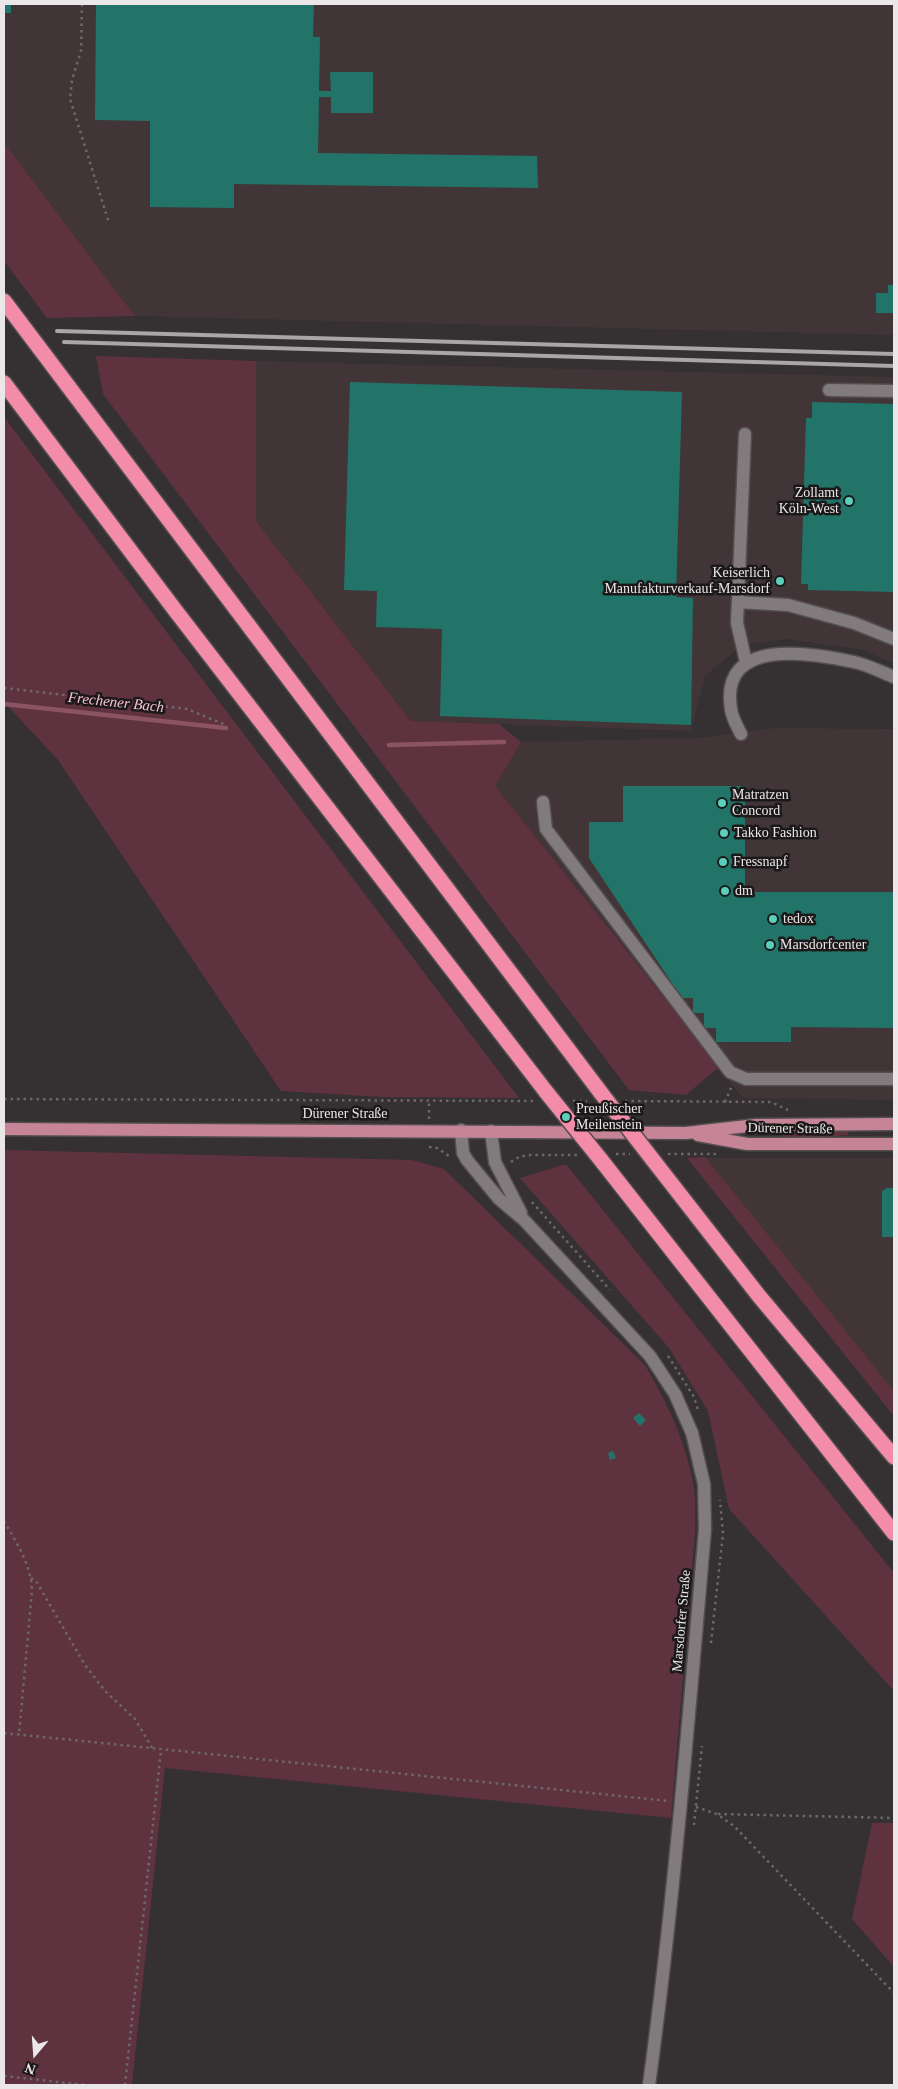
<!DOCTYPE html>
<html>
<head>
<meta charset="utf-8">
<style>
	body { margin:0 }
	#map { position:relative; width:898px; height:2089px; overflow:hidden; background:#353031; font-family:Georgia,serif }
	canvas { display:block }
	.frame { position:absolute; inset:0; border:5px solid #ebe7e8; pointer-events:none }
	.north { position:absolute; left:10px; top:2029px; width:50px; height:50px; -webkit-text-stroke:4px #1b1819; paint-order:stroke; rotate:198deg; font-size:14px; font-weight:700; line-height:20px; text-align:center; color:#ebe7e8 }
	.north::after { content:''; display:block; margin:auto; width:18px; height:22px; background:#ebe7e8; clip-path:polygon(50% 0,100% 100%,50% 72%,0 100%) }
</style>
</head>
<body>
<div id="map">
<canvas width="898" height="2089"></canvas>
<div class="frame"></div>
<div class="north">N</div>
</div>
<script>
const ctx = document.querySelector('canvas').getContext('2d');
ctx.lineJoin = 'round';
function fill(path, color) {
  ctx.fillStyle = color;
  ctx.fill(path, 'evenodd');
}
function trace(path, color, width, dash) {
  ctx.strokeStyle = color;
  ctx.lineWidth = width;
  ctx.lineCap = dash ? 'butt' : 'round';
  ctx.setLineDash(dash || []);
  ctx.stroke(path);
}
function write(font, color, halo, rows, align = 'center') {
  ctx.font = font + ' Georgia,serif';
  ctx.lineWidth = 5;
  ctx.setLineDash([]);
  ctx.textBaseline = 'middle';
  ctx.strokeStyle = halo;
  ctx.fillStyle = color;
  for (const [text, x, y, turn = 0] of rows) {
    ctx.save();
    ctx.translate(x, y);
    ctx.rotate((+turn || 0) * Math.PI / 180);
    ctx.textAlign = isNaN(turn) ? turn : align;
    if (halo) ctx.strokeText(text, 0, 0);
    ctx.fillText(text, 0, 0);
    ctx.restore();
  }
}
const built = new Path2D(`
	M4,4H894V335L135,316L4,143Z
	M256,361L894,377V664L864,650L787,639L742,645L705,676L691,731L411,721L256,521Z
	M775,728L894,729V1100L743,1098L495,786L521,742L699,738Z
	M687,1158H894V1416Z`);
const green = new Path2D(`
	M4,143L135,316L47,318L4,261Z
	M96,356L256,361V521L411,721L499,724L521,742L495,786L719,1067L686,1095L629,1090L103,394Z
	M4,417L519,1098L383,1097L281,1091L58,760L4,702Z
	M783,1131H848V1135L811,1138L782,1136Z
	M4,1150L412,1160L444,1169L645,1365C668,1404 686,1442 694,1487C696,1502 695,1518 695,1534L671,1818L165,1768L132,2085H4Z
	M705,1157L894,1391V1416L687,1158Z
	M566,1164L894,1573V1691L729,1509L708,1411L669,1348L520,1178Z
	M872,1823H894V1967L852,1919Z`);
const stream = new Path2D(`
	M4,704L226,728
	M389,745L504,742`);
const building = new Path2D(`
	M4,4H11V13H4Z
	M96,4H314L313,37H320L319,91H331L330,72H373V113H331V97H319L318,153L537,156L538,188L234,184V208L150,207V121L95,120Z
	M888,285H894V313H876V293H888Z
	M350,382L682,392L676,597L693,598L691,725L440,716L442,629L376,627L377,591L344,590Z
	M812,402L894,404V592L808,590V584H801L806,418H812Z
	M623,786H745V892H894V1028L791,1027V1042H716V1028H704V1013H693V998H682L589,858V822H623Z
	M887,1188H894V1237H882V1191Z
	M639,1413L646,1420L640,1426L633,1418Z
	M613,1451L616,1458L610,1460L608,1453Z`);
const path = new Path2D(`
	M82,4L81,51L72,80L70,99L109,223
	M4,688L187,709L226,725
	M4,1099L535,1101
	M573,1101H587
	M625,1101L771,1102L788,1110
	M725,1102L731,1088
	M429,1119V1101
	M429,1147L437,1148L449,1156
	M616,1154H630
	M668,1154H718
	M511,1162L519,1157L528,1155H578
	M532,1202L610,1290
	M668,1356L694,1397L698,1410
	M4,1521C17,1544 31,1564 32,1591L19,1734
	M31,1578L36,1581L85,1665L105,1691L135,1719L152,1748
	M711,1643L723,1534L720,1500
	M4,1733L669,1801
	M696,1807L717,1814L734,1826L894,1993
	M718,1814L894,1818
	M694,1825L702,1746
	M4,2076L86,2085
	M125,2085L161,1750`);
const minor = new Path2D(`
	M829,390L894,391
	M745,434L737,623L746,662
	M738,602L788,605L854,623L894,639
	M741,734C737,726 732,718 731,709C719,636 812,653 854,662C868,665 881,672 894,677
	M543,802L546,829L730,1072L746,1079H894
	M461,1130L463,1153L467,1160L499,1199L524,1220L650,1356L675,1394L692,1433L704,1484L705,1529C689,1715 674,1901 649,2085
	M491,1131L495,1162L521,1213`);
const major = new Path2D(`
	M4,1129L686,1133L756,1125L894,1124
	M698,1135L747,1144H894`);
const highway = new Path2D(`
	M4,301L601,1093
	M4,383L175,610L547,1093
	M601,1160L894,1533
	M653,1160L759,1296L894,1457`);
const rail = new Path2D(`
	M57,331L894,354
	M64,342L894,366`);
const highwayBridge = new Path2D(`
	M547,1093L601,1160
	M601,1093L653,1160`);
const markers = [
	[849,501,5,"#5bcebc"],
	[780,581,5,"#5bcebc"],
	[722,803,5,"#5bcebc"],
	[724,833,5,"#5bcebc"],
	[723,862,5,"#5bcebc"],
	[725,891,5,"#5bcebc"],
	[773,919,5,"#5bcebc"],
	[770,945,5,"#5bcebc"],
	[566,1117,5,"#5bcebc"]
];
const poiNames = [
	["Zollamt",839,493,"right"],
	["Köln-West",839,509,"right"],
	["Keiserlich",770,573,"right"],
	["Manufakturverkauf-Marsdorf",770,589,"right"],
	["Matratzen",732,795],
	["Concord",732,811],
	["Takko Fashion",734,833],
	["Fressnapf",733,862],
	["dm",735,891],
	["tedox",783,919],
	["Marsdorfcenter",780,945],
	["Preußischer",576,1109],
	["Meilenstein",576,1125]
];
const streetNames = [
	["Dürener Straße",345,1114],
	["Dürener Straße",790,1129,1],
	["Marsdorfer Straße",682,1621,-85]
];
const waterNames = [
	["Frechener Bach",116,703,6]
];
fill(built, '#423538');
fill(green, '#5f323f');
trace(stream, '#8c5363', 4.5);
fill(building, '#237468');
trace(minor, '#534e4f', 15);
trace(major, '#534e4f', 15);
trace(highway, '#534e4f', 18);
trace(path, '#6d6869', 2.5, [2.5, 4]);
trace(minor, '#827b7d', 12);
trace(major, '#c68597', 12);
trace(highway, '#f38ca9', 15);
trace(rail, '#aaa5a6', 4);
trace(highwayBridge, '#534e4f', 18, []);
trace(highwayBridge, '#f38ca9', 15);
for (const [x, y, r, color] of markers) {
  const dot = new Path2D();
  dot.arc(x, y, r, 0, 2 * Math.PI);
  ctx.fillStyle = color;
  ctx.fill(dot);
  trace(dot, '#1b1819', 2);
}
write('14px', '#ebe7e8', '#1b1819', poiNames, 'left');
write('14px', '#ebe7e8', '#1b1819', streetNames);
write('italic 15px', '#f9c1cf', '#1b1819', waterNames);
</script>
</body>
</html>
